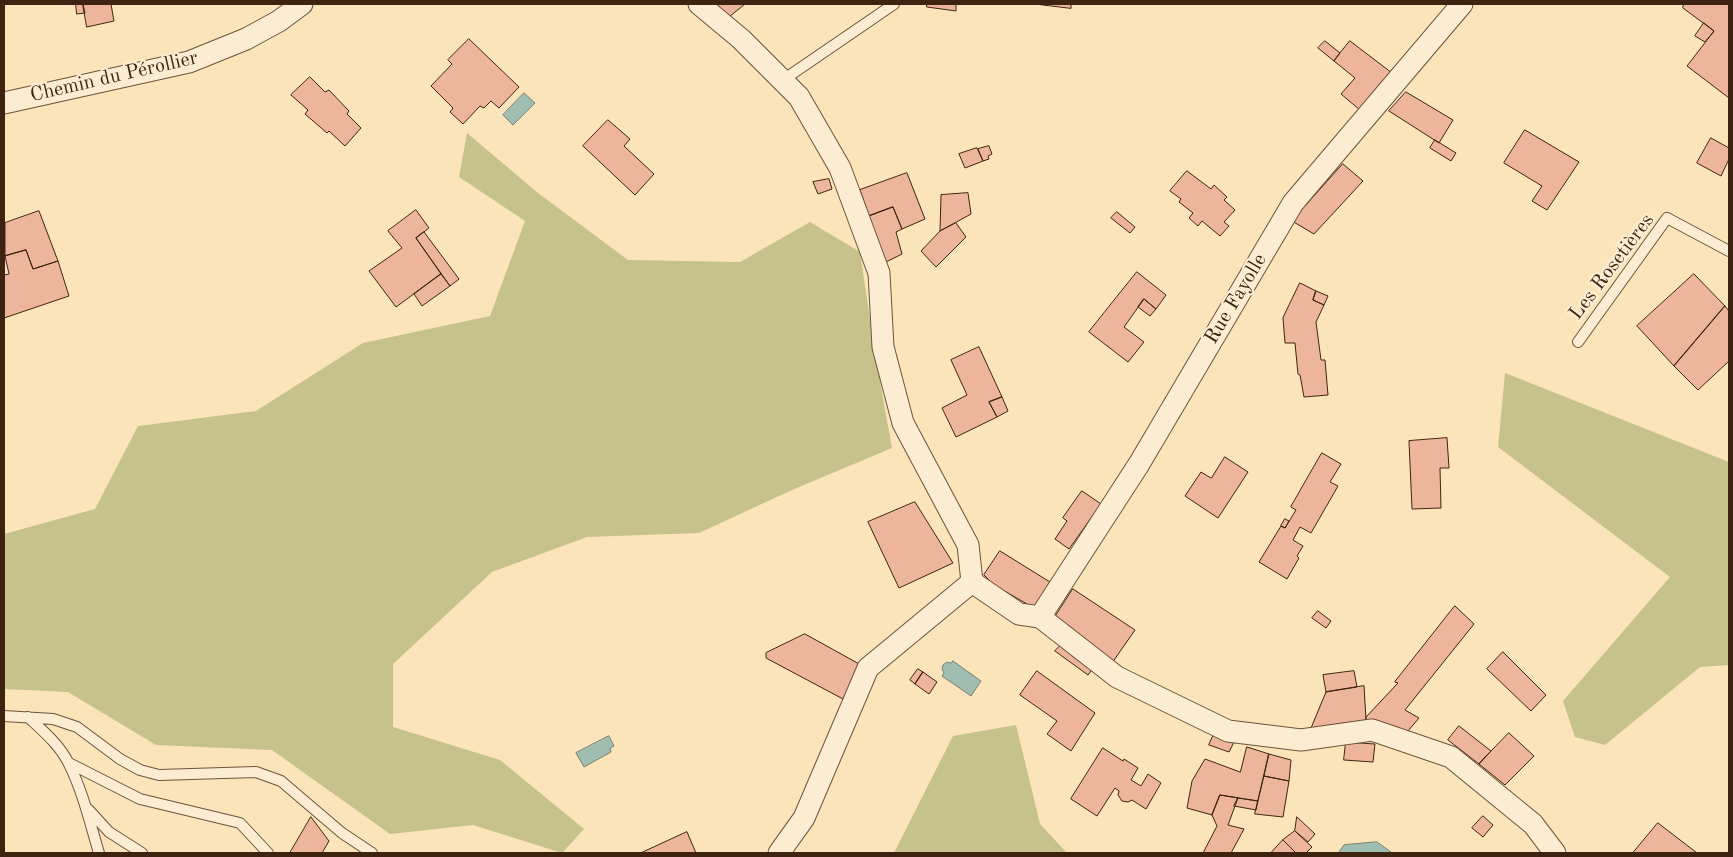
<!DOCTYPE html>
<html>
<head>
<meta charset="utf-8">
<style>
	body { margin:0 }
	#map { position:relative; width:1733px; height:857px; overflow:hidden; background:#fbe4b9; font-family:"Old Standard TT",serif }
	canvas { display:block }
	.frame { position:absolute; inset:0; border:5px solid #3e2311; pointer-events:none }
</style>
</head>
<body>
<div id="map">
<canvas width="1733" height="857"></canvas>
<div class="frame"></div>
</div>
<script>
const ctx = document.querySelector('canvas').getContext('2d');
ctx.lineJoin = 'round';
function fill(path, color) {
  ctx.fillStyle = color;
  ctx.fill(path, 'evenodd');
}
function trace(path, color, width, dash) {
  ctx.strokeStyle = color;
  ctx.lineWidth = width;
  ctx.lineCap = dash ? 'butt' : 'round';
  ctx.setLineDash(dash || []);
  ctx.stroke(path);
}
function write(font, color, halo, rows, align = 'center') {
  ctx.font = font + ' "Old Standard TT",serif';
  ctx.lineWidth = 4.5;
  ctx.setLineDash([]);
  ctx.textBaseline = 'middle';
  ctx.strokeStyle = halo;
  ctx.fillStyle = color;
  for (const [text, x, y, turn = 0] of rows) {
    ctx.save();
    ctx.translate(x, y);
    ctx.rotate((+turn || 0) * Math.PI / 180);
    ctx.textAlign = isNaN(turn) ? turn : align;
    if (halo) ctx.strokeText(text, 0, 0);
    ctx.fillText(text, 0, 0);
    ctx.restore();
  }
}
const green = new Path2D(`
	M467,133L538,193L628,260L740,262L810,222L860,252L875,354L892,448L792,490L699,533L587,537L492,572L393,664V727L500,760L584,829L562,853L473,825L390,834L272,750L156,745L68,692L4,689V534L95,509L138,426L256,411L363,343L490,316L525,221L459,177Z
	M1505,373L1729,462V665L1700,667L1605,745L1575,737L1563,701L1670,577L1498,447Z
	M1016,725L1040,824L1067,853H894L953,736Z`);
const water = new Path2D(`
	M524,93L535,103L513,125L503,115Z
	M953,661L981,681L971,696L942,676L944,673L942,669L943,665L947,662L951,663Z
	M609,736L614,746L610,748L611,752L584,767L576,753Z
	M1377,842L1391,852L1389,853H1338L1344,845Z`);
const building = new Path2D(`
	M76,4H83L85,13L77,14Z
	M83,4H111L114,21L87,27Z
	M717,4H745L729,17L715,5Z
	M927,4H956V11L927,7Z
	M1035,4H1071V8Z
	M1684,4H1729V98L1687,66L1714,31L1683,8Z
	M1704,23L1714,31L1705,42L1695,36Z
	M469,39L519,87L499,108L491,101L484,108L480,106L463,124L450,112L453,108L431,86L452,64L448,60Z
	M1325,41L1340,53L1334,61L1318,48Z
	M1350,41L1392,73L1360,110L1341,94L1355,78L1334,61Z
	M310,77L325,92L329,90L349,111L347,114L361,128L345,146L329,131L327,133L305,114L308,110L291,95Z
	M1406,92L1453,120L1439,143L1389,111Z
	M608,120L630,139L624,146L654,174L635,195L583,146Z
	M1525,130L1579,162L1547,210L1532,201L1542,186L1504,163Z
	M1711,138L1729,148V159L1721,176L1697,163Z
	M1435,140L1456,153L1451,161L1430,148Z
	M989,146L992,154L988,156L989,159L983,161L978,149Z
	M977,148L983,161L965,168L959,154Z
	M1343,164L1363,181L1314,234L1292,221Z
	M1187,171L1211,189L1214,185L1227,197L1224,200L1235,210L1224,222L1229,226L1220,236L1202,221L1198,226L1189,218L1193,213L1179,202L1181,199L1170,191Z
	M907,173L925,219L902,229L893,207L869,216L860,190Z
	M829,179L832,189L818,194L813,182Z
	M968,193L971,214L940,231L941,195Z
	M893,207L902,229L896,232L902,254L884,263L869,216Z
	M416,210L429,228L416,238L441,274L396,307L369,271L402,248L388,231Z
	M39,211L58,261L33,269L26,250L5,256V223Z
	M1117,212L1135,227L1130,233L1111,218Z
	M956,223L966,237L936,267L921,251L940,231Z
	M424,232L459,279L450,286L416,238Z
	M26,250L33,269L58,261L69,296L4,318V275L9,274L5,256Z
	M1137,272L1166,295L1156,309L1144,299L1124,327L1144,342L1128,362L1089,332Z
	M441,274L450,286L422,306L414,294Z
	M1694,274L1725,306L1674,366L1637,326Z
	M1300,283L1316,291L1313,300L1324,305L1316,322L1321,360H1325L1328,395L1304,397L1300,375L1298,374L1295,343H1285L1283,318Z
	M1316,291L1328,296L1324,305L1313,300Z
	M1144,299L1156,309L1150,316L1138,307Z
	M1725,306L1729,311V361L1698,390L1674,366Z
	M979,347L1002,397L989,402L997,417L956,437L942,408L967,395L951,360Z
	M1002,397L1008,411L997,417L989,402Z
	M1447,438L1449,468H1440L1441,508L1412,509L1409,441Z
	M1322,453L1341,464L1330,482L1338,486L1311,533L1300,527L1293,540L1303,546L1297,556L1299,558L1287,579L1259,562L1281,526L1285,528L1296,510L1291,507Z
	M1225,457L1248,472L1218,518L1185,496L1201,472L1211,478Z
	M1082,491L1101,504L1069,549L1055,539L1067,521L1063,518Z
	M915,502L953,563L899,588L868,522Z
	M1285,519L1289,521L1285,528L1281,526Z
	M1000,551L1050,582L1034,608L994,585L984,575Z
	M1073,589L1135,630L1112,663L1055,617Z
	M1455,606L1474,624L1405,710L1419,718L1408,731L1366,720V717L1398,683L1395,682Z
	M1318,611L1331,621L1326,628L1312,618Z
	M805,634L861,665L843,699L766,658V653Z
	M1062,644L1094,667L1088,675L1055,651Z
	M1503,652L1546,695L1531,711L1487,669Z
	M918,669L923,672L915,684L910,680Z
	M1037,671L1095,713L1071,751L1047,734L1057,721L1020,695Z
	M1354,671L1357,687L1326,692L1323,675Z
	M923,672L937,682L929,694L915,684Z
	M1364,686L1366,720L1311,728L1326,692Z
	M1459,726L1491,751L1479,764L1448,740Z
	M1509,733L1534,756L1505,785L1479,764Z
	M1214,734L1234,742L1229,752L1209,745Z
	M1346,742L1375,744L1373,762L1344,760Z
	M1247,747L1269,754L1258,801L1220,795L1212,815L1187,808L1192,781L1205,759L1240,772Z
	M1103,748L1123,761L1124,759L1138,768L1131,780L1141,786L1148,774L1161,783L1146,809L1132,800L1128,802L1122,801L1118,795L1119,791L1115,788L1097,816L1071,799Z
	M1269,754L1291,760L1289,781L1264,776Z
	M1264,776L1289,781L1283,817L1255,814Z
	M1220,795L1238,798L1228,825L1244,829L1231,853H1203L1217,826L1212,815Z
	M1238,798L1258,801L1256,810L1234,806Z
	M1483,816L1493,825L1483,837L1472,828Z
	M311,817L329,841L322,853H290Z
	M1297,817L1315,834L1308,842L1295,831Z
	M1658,823L1697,853H1633Z
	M1295,831L1312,847L1306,853H1296L1283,840Z
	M687,832L696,853H641Z
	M1283,840L1296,853H1271Z`);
const service = new Path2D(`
	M783,80L894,4
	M1578,342L1667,218L1729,251
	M4,716L53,719L77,727L120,759L140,770L159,775L256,772L281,781L342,833L372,853
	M28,717C43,731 60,745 69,764C83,792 90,823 99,853
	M69,763L140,799L240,823L268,853
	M88,809L109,832L142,853`);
const minor = new Path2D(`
	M699,4L741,39L799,97L840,168L879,273L883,347L903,423L968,545L972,582L1019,614L1040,617L1117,677L1228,731L1301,740L1372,730L1451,757L1533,824L1555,853
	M4,103L189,62L246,39L279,21L302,4
	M1040,617L1139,464L1293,203L1462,4
	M779,853L804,818L868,668L972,582`);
const streetNames = [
	["Chemin du Pérollier",114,77,-13],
	["Les Rosetières",1612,267,-53],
	["Rue Fayolle",1236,299,-59]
];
fill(green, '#c5c28b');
fill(water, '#9fbeb1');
trace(water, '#788071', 1);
fill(building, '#edb69c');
trace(building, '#3e2311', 1);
trace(service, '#6d533b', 12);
trace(minor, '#6d533b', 23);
trace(service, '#fcedd2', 10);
trace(minor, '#fcedd2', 21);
write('20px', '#3e2311', '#fcedd2', streetNames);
</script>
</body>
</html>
